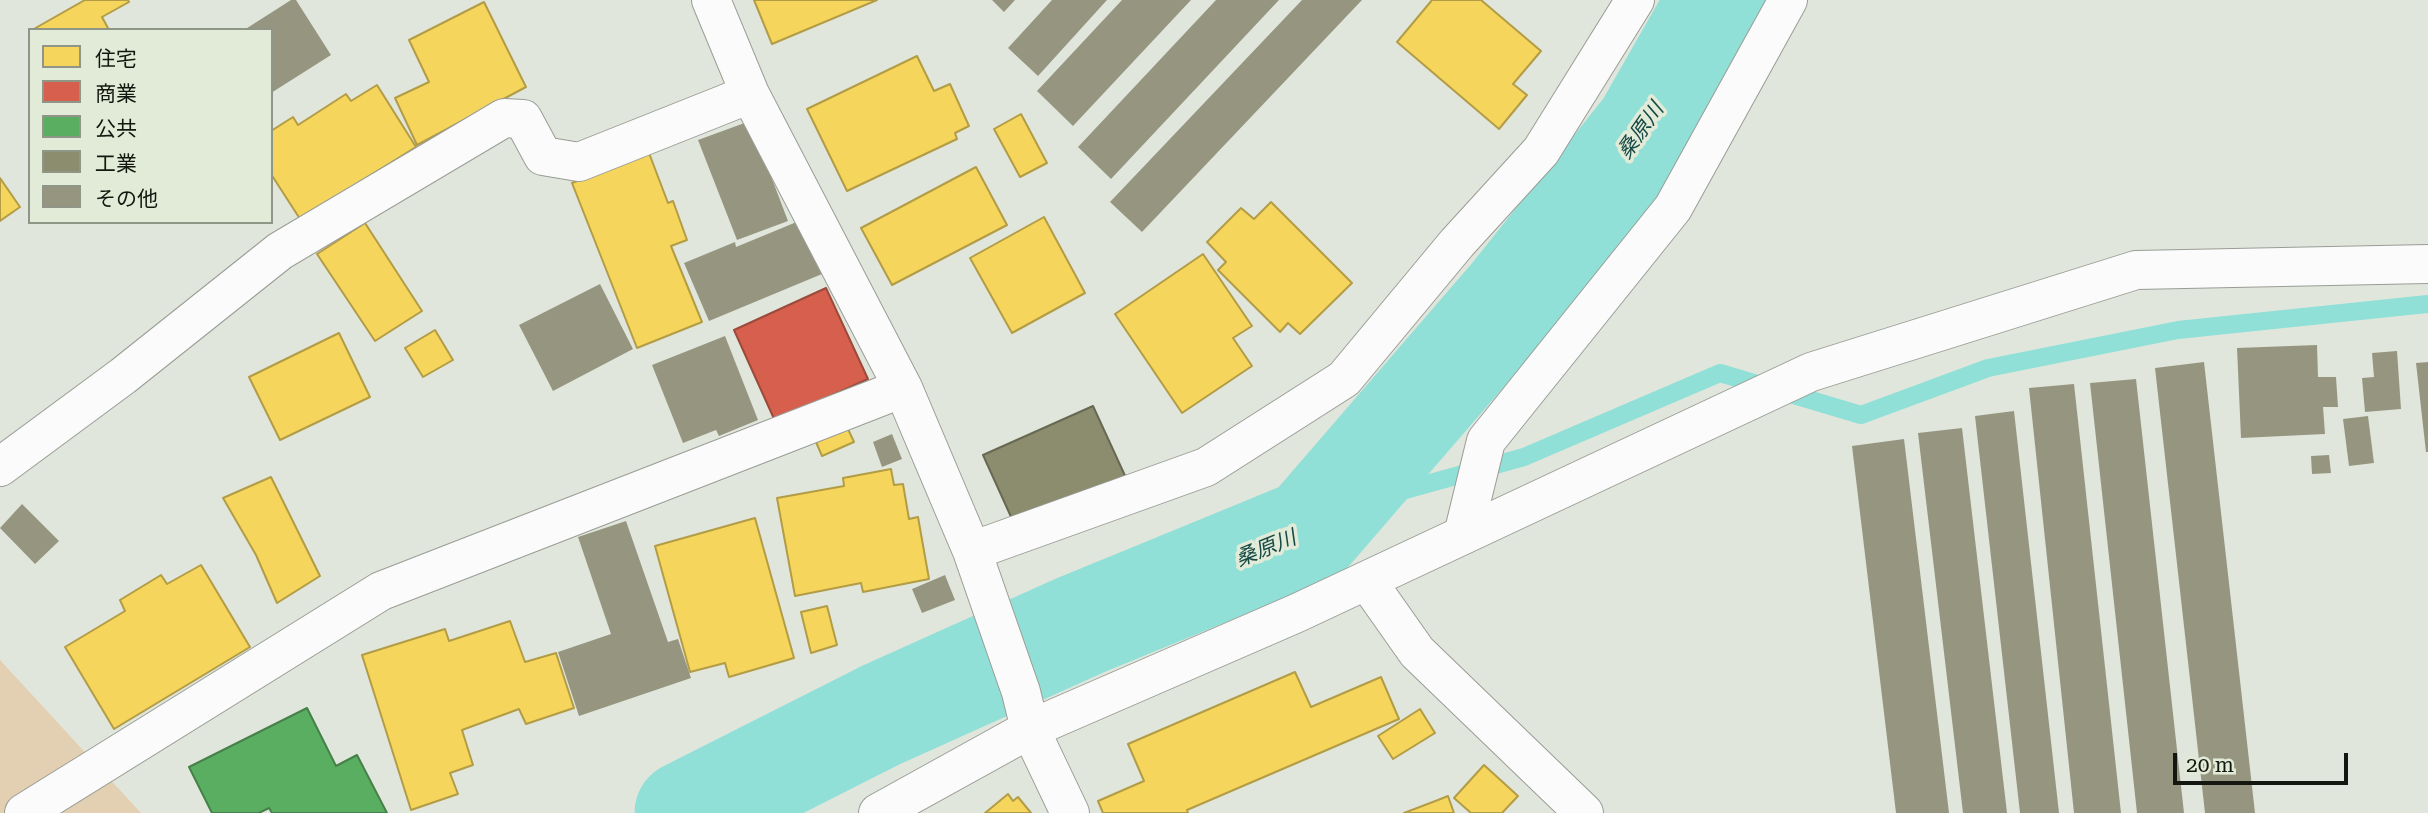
<!DOCTYPE html>
<html>
<head>
<meta charset="utf-8">
<style>
	body { margin:0 }
	#map { position:relative; width:2428px; height:813px; overflow:hidden; background:#e1e6dc; font-family:"Roboto Serif","Noto Sans JP",serif }
	canvas { display:block }
	.legend { position:absolute; left:28px; top:28px; width:245px; height:196px; box-sizing:border-box; background:#e1ebd7; border:2px solid #8f9687; margin:0; padding:9px 12px; list-style:none; font-size:21px; color:#141710 }
	.legend li { display:flex; align-items:center; gap:14px; height:35px }
	.legend b { width:35px; border:2px solid #8f9687 }
	.scale { position:absolute; left:2173px; top:753px; width:175px; height:32px; box-sizing:border-box; border:4px solid #141710; border-top:0; padding-left:9px; font-size:21px; line-height:24px; white-space:nowrap; color:#141710; -webkit-text-stroke:5px #e1ebd7; paint-order:stroke }
</style>
</head>
<body>
<div id="map">
<canvas width="2428" height="813"></canvas>
<ul class="legend">
<li><b style="height:19px;background:#f6d55c"></b>住宅</li>
<li><b style="height:19px;background:#d6604d"></b>商業</li>
<li><b style="height:19px;background:#5aae61"></b>公共</li>
<li><b style="height:19px;background:#8c8c6e"></b>工業</li>
<li><b style="height:19px;background:#969680"></b>その他</li>
</ul>
<div class="scale">20 m</div>
</div>
<script>
const ctx = document.querySelector('canvas').getContext('2d');
ctx.lineJoin = 'round';
function fill(path, color) {
  ctx.fillStyle = color;
  ctx.fill(path, 'evenodd');
}
function trace(path, color, width, dash) {
  ctx.strokeStyle = color;
  ctx.lineWidth = width;
  ctx.lineCap = dash ? 'butt' : 'round';
  ctx.setLineDash(dash || []);
  ctx.stroke(path);
}
function write(font, color, halo, rows, align = 'center') {
  ctx.font = font + ' "Roboto Serif","Noto Sans JP",serif';
  ctx.lineWidth = 7;
  ctx.setLineDash([]);
  ctx.textBaseline = 'middle';
  ctx.strokeStyle = halo;
  ctx.fillStyle = color;
  for (const [text, x, y, turn = 0] of rows) {
    ctx.save();
    ctx.translate(x, y);
    ctx.rotate((+turn || 0) * Math.PI / 180);
    ctx.textAlign = isNaN(turn) ? turn : align;
    if (halo) ctx.strokeText(text, 0, 0);
    ctx.fillText(text, 0, 0);
    ctx.restore();
  }
}
const green = new Path2D(`
	M0,660L141,813H0Z`);
const homes = new Path2D(`
	M85,0H128L129,2L102,17L109,30H32Z
	M754,0H877L772,44Z
	M1432,0H1481L1541,51L1513,84L1527,95L1499,129L1397,42Z
	M484,2L526,87L417,145L395,98L429,82L409,40Z
	M917,56L934,91L950,84L969,126L955,133L957,139L847,191L807,109Z
	M377,85L416,147L300,219L271,174V131L293,117L298,125L346,94L351,101Z
	M1021,114L1047,163L1020,177L994,129Z
	M649,153L668,203L673,201L687,240L671,246L702,322L637,348L572,183Z
	M976,167L1007,225L892,285L861,228Z
	M0,178L20,207L0,221Z
	M1271,202L1352,283L1300,334L1288,323L1280,332L1218,270L1226,262L1207,242L1241,208L1254,219Z
	M1044,217L1085,293L1012,333L970,258Z
	M365,223L422,311L375,341L317,254Z
	M1203,254L1252,326L1233,338L1252,366L1182,413L1115,314Z
	M435,330L453,360L423,377L405,348Z
	M339,333L370,397L280,440L249,377Z
	M848,429L854,442L822,456L816,442Z
	M891,469L894,485L903,484L909,519L918,517L929,579L863,592L861,583L795,596L777,498L844,486L843,478Z
	M271,477L320,576L277,603L256,555L223,498Z
	M755,518L794,658L729,677L725,663L690,672L655,546Z
	M201,565L250,647L114,729L65,647L125,611L120,600L161,575L167,584Z
	M827,606L837,645L811,653L801,612Z
	M510,621L525,662L556,653L574,708L526,724L519,709L462,730L473,765L450,773L458,794L411,810L362,655L445,629L449,641Z
	M1295,672L1311,707L1381,677L1399,719L1187,810L1188,813H1103L1098,801L1144,781L1128,744Z
	M1420,709L1435,733L1393,759L1378,736Z
	M1484,765L1518,796L1502,813H1471L1454,798Z
	M1008,794L1013,801L1018,797L1031,813H985Z
	M1448,796L1454,813H1404L1438,800Z`);
const shops = new Path2D(`
	M826,288L868,379L775,421L734,330Z`);
const public = new Path2D(`
	M307,708L336,766L357,755L387,813H272L269,808L259,813H212L189,767Z`);
const industry = new Path2D(`
	M1093,406L1127,480L1017,530L983,455Z`);
const stream = new Path2D(`
	M1310,531L1398,492L1524,457L1720,373L1861,415L1988,368L2178,330L2428,304`);
const river = new Path2D(`
	M687,813L881,715L1081,625L1310,531L1513,296L1647,128L1720,0`);
const building = new Path2D(`
	M291,0H296L331,55L271,93V30H244Z
	M992,0H1015L1004,12Z
	M1052,0H1107L1038,76L1008,48Z
	M1122,0H1191L1073,126L1037,91Z
	M1216,0H1279L1111,179L1078,147Z
	M1302,0H1362L1142,232L1110,202Z
	M750,121L788,221L737,240L698,140Z
	M799,221L822,274L709,321L684,263L735,242L736,247Z
	M600,284L633,349L553,391L519,325Z
	M725,336L758,420L719,436L716,430L683,443L652,365Z
	M2317,345L2318,377H2336L2338,407H2323L2325,434L2241,438L2237,348Z
	M2397,351L2401,409L2365,412L2362,378L2374,377L2372,353Z
	M2204,362L2255,813H2205L2155,368Z
	M2428,362V452H2426L2416,363Z
	M2136,379L2184,813H2137L2090,383Z
	M2074,384L2121,813H2074L2029,388Z
	M2014,411L2059,813H2020L1975,416Z
	M2368,416L2374,463L2349,466L2343,419Z
	M1962,428L2007,813H1963L1918,433Z
	M892,434L902,459L882,467L873,442Z
	M1904,439L1949,813H1896L1852,446Z
	M2329,455L2331,473L2312,474L2311,456Z
	M22,504L59,541L35,564L0,528Z
	M626,521L668,642L678,639L691,678L579,716L558,652L611,634L578,537Z
	M945,575L955,600L922,613L912,589Z`);
const minor = new Path2D(`
	M711,0L750,94L903,388L972,551L1021,692L1030,729L1070,813
	M0,467L123,376L280,251L504,118L523,119L543,156L579,162L750,94
	M1463,535L1486,441L1673,208L1788,0
	M972,551L1206,467L1344,379L1457,243L1541,151L1635,0
	M1367,581L1417,652L1584,813
	M24,813L381,591L903,388`);
const tertiary = new Path2D(`
	M878,813L1030,729L1297,613L1811,372L2136,270L2428,264`);
const waterNames = [
	["桑原川",1641,131,-55],
	["桑原川",1266,549,-22]
];
fill(green, '#e3cfb2');
fill(homes, '#f6d55c');
trace(homes, '#b29c45', 2);
fill(shops, '#d6604d');
trace(shops, '#9c4a3b', 2);
fill(public, '#5aae61');
trace(public, '#458149', 2);
fill(industry, '#8c8c6e');
trace(industry, '#686952', 2);
trace(stream, '#90e0d8', 18);
trace(river, '#90e0d8', 105);
fill(building, '#969680');
trace(minor, '#9a9d96', 40);
trace(tertiary, '#9a9d96', 40);
trace(minor, '#fafbfa', 38);
trace(tertiary, '#fafbfa', 38);
write('italic 21px', '#164946', '#e1ebd7', waterNames);
</script>
</body>
</html>
